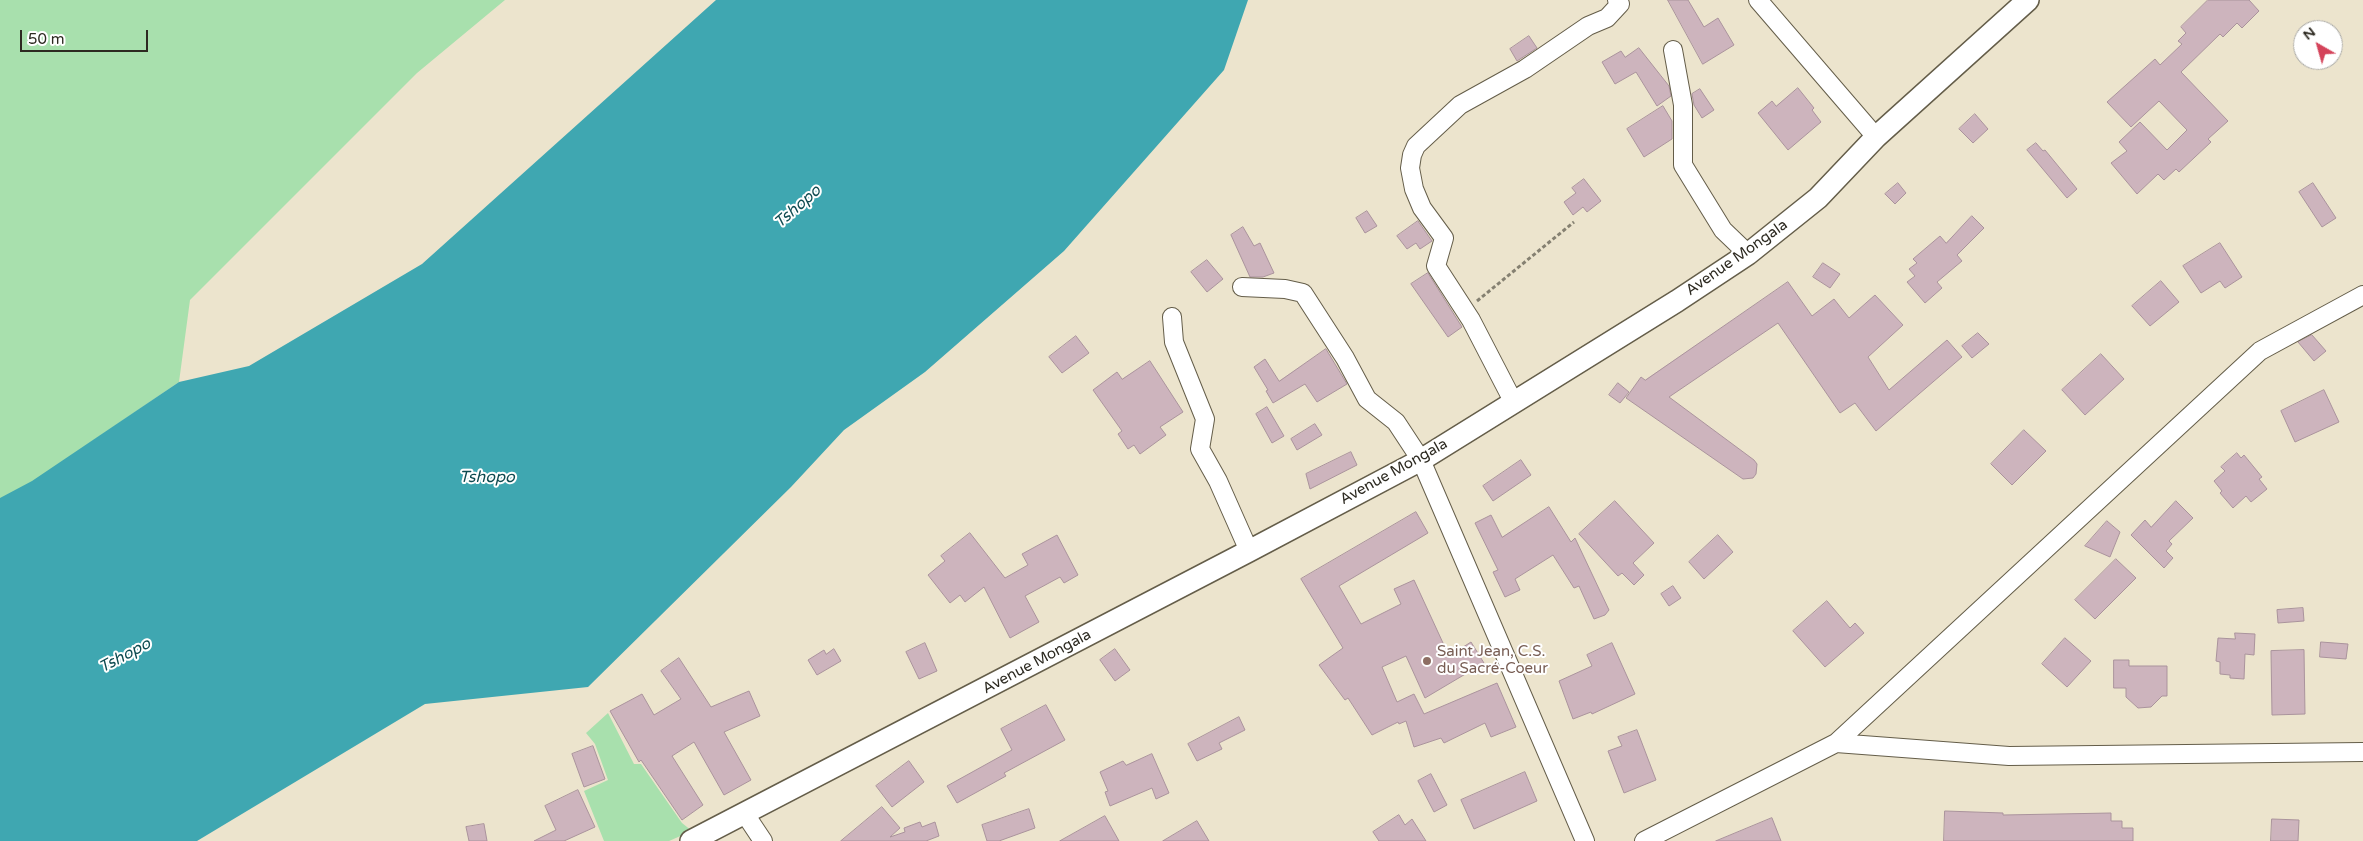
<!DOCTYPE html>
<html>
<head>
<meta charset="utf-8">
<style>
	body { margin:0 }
	#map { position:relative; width:2363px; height:841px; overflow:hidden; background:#ece4cd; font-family:"Varela Round",sans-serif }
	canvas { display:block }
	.north { position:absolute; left:2293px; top:20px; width:50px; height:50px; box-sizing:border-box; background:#fff; border:1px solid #abaaa6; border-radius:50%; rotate:322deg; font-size:14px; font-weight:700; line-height:20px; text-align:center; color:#2d2a21 }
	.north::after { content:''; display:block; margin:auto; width:18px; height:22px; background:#d4435a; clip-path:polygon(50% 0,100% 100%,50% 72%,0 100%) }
	.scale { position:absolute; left:20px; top:30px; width:128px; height:22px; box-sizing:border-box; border:2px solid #2d2a21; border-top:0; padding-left:6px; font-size:15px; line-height:18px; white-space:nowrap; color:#2d2a21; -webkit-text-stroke:4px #fff; paint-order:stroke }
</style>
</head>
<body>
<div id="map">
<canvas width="2363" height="841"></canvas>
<div class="north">N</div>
<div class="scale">50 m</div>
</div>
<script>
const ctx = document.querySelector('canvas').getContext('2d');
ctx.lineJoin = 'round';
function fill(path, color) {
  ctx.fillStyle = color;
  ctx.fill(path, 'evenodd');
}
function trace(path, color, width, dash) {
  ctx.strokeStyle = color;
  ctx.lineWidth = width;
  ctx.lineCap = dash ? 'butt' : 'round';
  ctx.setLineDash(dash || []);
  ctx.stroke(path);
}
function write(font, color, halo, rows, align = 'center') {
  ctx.font = font + ' "Varela Round",sans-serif';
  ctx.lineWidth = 4;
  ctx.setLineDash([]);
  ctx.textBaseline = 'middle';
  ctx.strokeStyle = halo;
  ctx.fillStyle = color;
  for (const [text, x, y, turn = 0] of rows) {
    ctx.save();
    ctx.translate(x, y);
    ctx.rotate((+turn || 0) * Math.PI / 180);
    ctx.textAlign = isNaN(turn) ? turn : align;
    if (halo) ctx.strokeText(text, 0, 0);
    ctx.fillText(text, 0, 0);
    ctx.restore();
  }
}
const green = new Path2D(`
	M0,0H505L417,73L190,300L179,382L0,504Z
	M608,713L634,764H641L682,823L692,831L669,841H604L584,791L608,780L595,744L586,733Z`);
const water = new Path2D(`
	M716,0H1248L1224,70L1064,251L925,372L844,430L791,487L588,687L425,704L197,841H0V498L32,481L179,382L249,366L422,264Z`);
const building = new Path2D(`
	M1668,0H1688L1704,27L1718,18L1734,45L1703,64Z
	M2208,0H2249L2259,11L2242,28L2237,23L2223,37L2220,34L2181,72L2228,121L2208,139L2211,142L2179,172L2176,169L2164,180L2158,174L2137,194L2111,163L2127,151L2119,142L2140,122L2167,150L2187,130L2159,101L2131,127L2107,102L2155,59L2160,65L2182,44L2178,41L2186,33L2181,27Z
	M1529,36L1537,48L1517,61L1510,49Z
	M1639,48L1669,86L1671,96L1657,106L1636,72L1615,84L1602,62L1621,51L1625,57Z
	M1798,88L1814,108L1812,110L1821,122L1788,150L1758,113L1772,101L1776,106Z
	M1700,89L1714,110L1702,118L1694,105L1692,94Z
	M1663,106L1672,121V139L1644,157L1627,129Z
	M1975,114L1988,129L1973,143L1959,129Z
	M2036,143L2043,151L2045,150L2077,189L2067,198L2027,150Z
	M1584,179L1601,201L1587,212L1583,207L1573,215L1564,202L1576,193L1572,188Z
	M1898,183L1906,193L1895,204L1885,194Z
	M2313,183L2336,218L2322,227L2299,192Z
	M1367,211L1377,226L1365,233L1356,218Z
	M1972,216L1984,228L1957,255L1962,261L1937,282L1942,288L1925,303L1907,282L1915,276L1909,269L1917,263L1913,259L1940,236L1946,243Z
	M1418,221L1432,241L1420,249L1416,243L1407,249L1397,236Z
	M1243,227L1254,246L1260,243L1274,273L1263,277H1250L1231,235Z
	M2220,243L2242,277L2225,288L2220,281L2201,293L2183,266Z
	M1207,260L1223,279L1207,292L1191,272Z
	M1823,263L1840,274L1830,288L1813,277Z
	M1428,273L1462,327L1448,337L1411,284Z
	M2161,281L2179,302L2150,326L2132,306Z
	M1788,282L1812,316L1834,299L1849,318L1875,295L1903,325L1868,357L1889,390L1947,340L1962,357L1876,431L1855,403L1840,413L1778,323L1669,397L1754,460L1757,464L1756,474L1753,478L1743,479L1626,398L1641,377L1645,380Z
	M1978,333L1989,344L1972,358L1962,346Z
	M2312,335L2326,351L2314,361L2298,342Z
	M1076,336L1089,353L1062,373L1049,357Z
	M1326,349L1347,384L1317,402L1305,384L1273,403L1266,391L1268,390L1254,367L1265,359L1279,381Z
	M2101,354L2124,379L2085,415L2062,390Z
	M1150,361L1183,412L1160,427L1166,435L1140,454L1134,445L1128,449L1118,434L1122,431L1093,390L1117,372L1122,379Z
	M1618,383L1629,392L1620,403L1609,395Z
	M2324,390L2339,422L2295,442L2281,411Z
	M1267,407L1284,436L1272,443L1256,414Z
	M1315,424L1322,435L1297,450L1291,439Z
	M2024,430L2046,451L2012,485L1991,464Z
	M1351,452L1357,465L1310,489L1306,474Z
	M2237,453L2241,458L2244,455L2262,477L2259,479L2267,489L2251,502L2246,496L2233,508L2220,493L2222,491L2214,481L2225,471L2221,467Z
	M1521,460L1531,475L1493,501L1483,486Z
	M1615,501L1654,543L1633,563L1644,575L1634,585L1622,573L1618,576L1579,534Z
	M2176,501L2193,518L2169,541L2172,544L2166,551L2173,558L2164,568L2131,535L2145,520L2151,527Z
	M1549,507L1571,542L1575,538L1609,610L1605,615L1594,619L1579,586L1574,588L1553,555L1515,579L1520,590L1505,597L1493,572L1498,570L1475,523L1491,515L1502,537Z
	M1416,512L1428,533L1339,586L1361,624L1401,604L1394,589L1414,580L1449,656L1471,642L1484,663L1425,698L1406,656L1382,667L1397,702L1414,694L1424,714L1497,683L1516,727L1491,737L1485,723L1444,743L1441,738L1414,747L1406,721L1399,724L1398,722L1372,735L1348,698L1345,700L1319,665L1343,648L1301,579Z
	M2107,521L2120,532L2110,557L2085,546Z
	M970,533L1005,578L1028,565L1022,554L1057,535L1078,575L1064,583L1060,577L1025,596L1039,622L1010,638L984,587L965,602L960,595L950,603L928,575L945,561L941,556Z
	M1718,535L1733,552L1704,579L1689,562Z
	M2116,559L2136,578L2095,619L2075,600Z
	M1673,586L1681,598L1669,606L1661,594Z
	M1827,601L1850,628L1855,623L1864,633L1825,667L1793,631Z
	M2303,608L2304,621L2278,623L2277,610Z
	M2235,633L2255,634L2254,655L2245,654L2244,679L2230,678V675L2220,674V662L2216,661L2218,638L2235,639Z
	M2065,638L2091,661L2067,687L2042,664Z
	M2321,642L2348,644L2346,659L2320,657Z
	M925,643L937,671L919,679L906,652Z
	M1612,643L1635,694L1592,714L1591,712L1573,719L1559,681L1592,666L1587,655Z
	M834,649L841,661L817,675L808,660L824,650L826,654Z
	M1115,649L1130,670L1115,681L1100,660Z
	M2304,650L2305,714L2272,715L2271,651Z
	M679,658L711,707L749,691L760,716L724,732L751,780L724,795L694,742L672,756L703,805L682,820L641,760L639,762L610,711L642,694L654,715L681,699L661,671Z
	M2114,660H2129V666H2167V696H2162L2151,707L2138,708L2126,697V688H2114Z
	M1046,705L1065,740L1004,773L1006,776L957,803L947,786L1012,750L1001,729Z
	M1239,717L1245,730L1219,743L1222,749L1197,761L1188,744Z
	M1637,730L1656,780L1624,793L1608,751L1622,746L1618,737Z
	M593,746L605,779L584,787L572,754Z
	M1152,754L1169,793L1156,799L1152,788L1110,806L1105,792L1108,791L1100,772L1123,761L1126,765Z
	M909,761L924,782L892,807L876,786Z
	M1525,772L1537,801L1474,829L1461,800Z
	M1431,774L1447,805L1434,812L1418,781Z
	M578,790L595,827L564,841H534L556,830L545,806Z
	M882,807L900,828L890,837L905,832L904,828L920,822L922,827L935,822L939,836L926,841H841Z
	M1029,809L1035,828L999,841H987L982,825Z
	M1945,811L2003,813V815L2111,813V821H2122V828H2133V841H1944Z
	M1399,815L1405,825L1412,819L1426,841H1379L1373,832Z
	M1105,816L1119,841H1060Z
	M1772,818L1781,841H1716Z
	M2272,819L2299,820L2298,841H2271Z
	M1197,821L1209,841H1163Z
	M484,824L487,841H469L466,827Z`);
const path = new Path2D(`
	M1477,301L1574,222`);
const minor = new Path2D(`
	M1758,0L1876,137
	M1673,50L1683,105V165L1723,230L1748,254
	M1242,287L1285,289L1303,293L1345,358L1367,399L1396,422L1421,460L1585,841
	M1172,317L1174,342L1205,419L1200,449L1218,481L1249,551
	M1514,403L1471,320L1436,266L1444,238L1422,208L1414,189L1410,168L1412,155L1416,146L1460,105L1525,69L1588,26L1607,18L1620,4L1617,0
	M1836,743L2009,756L2363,752
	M745,814L763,841
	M1644,841L1836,743L2260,351L2363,295`);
const tertiary = new Path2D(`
	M691,841L1249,551L1421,460L1677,301L1748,254L1818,198L1876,137L2028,0`);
const markers = [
	[1427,661,5,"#8d6e63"]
];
const streetNames = [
	["Avenue Mongala",1737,258,-35],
	["Avenue Mongala",1394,472,-29],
	["Avenue Mongala",1037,662,-28]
];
const educationNames = [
	["Saint Jean, C.S.",1437,652],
	["du Sacré-Coeur",1437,669]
];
const waterNames = [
	["Tshopo",798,207,-41],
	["Tshopo",487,478],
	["Tshopo",125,656,-28]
];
fill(green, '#a8e0ad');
fill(water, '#3fa7b1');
fill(building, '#cdb4bd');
trace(building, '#aa939c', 1);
trace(minor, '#645d49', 20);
trace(tertiary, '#645d49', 24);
trace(path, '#858071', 3, [4, 2.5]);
trace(minor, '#fff', 18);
trace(tertiary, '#fff', 21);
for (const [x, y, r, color] of markers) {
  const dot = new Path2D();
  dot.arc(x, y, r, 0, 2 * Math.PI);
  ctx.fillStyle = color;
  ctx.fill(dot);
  trace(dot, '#fff', 2);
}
write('15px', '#2d2a21', '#fff', streetNames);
write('15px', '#785e54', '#fff', educationNames, 'left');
write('italic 16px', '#0e4b51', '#fff', waterNames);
</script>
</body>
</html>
